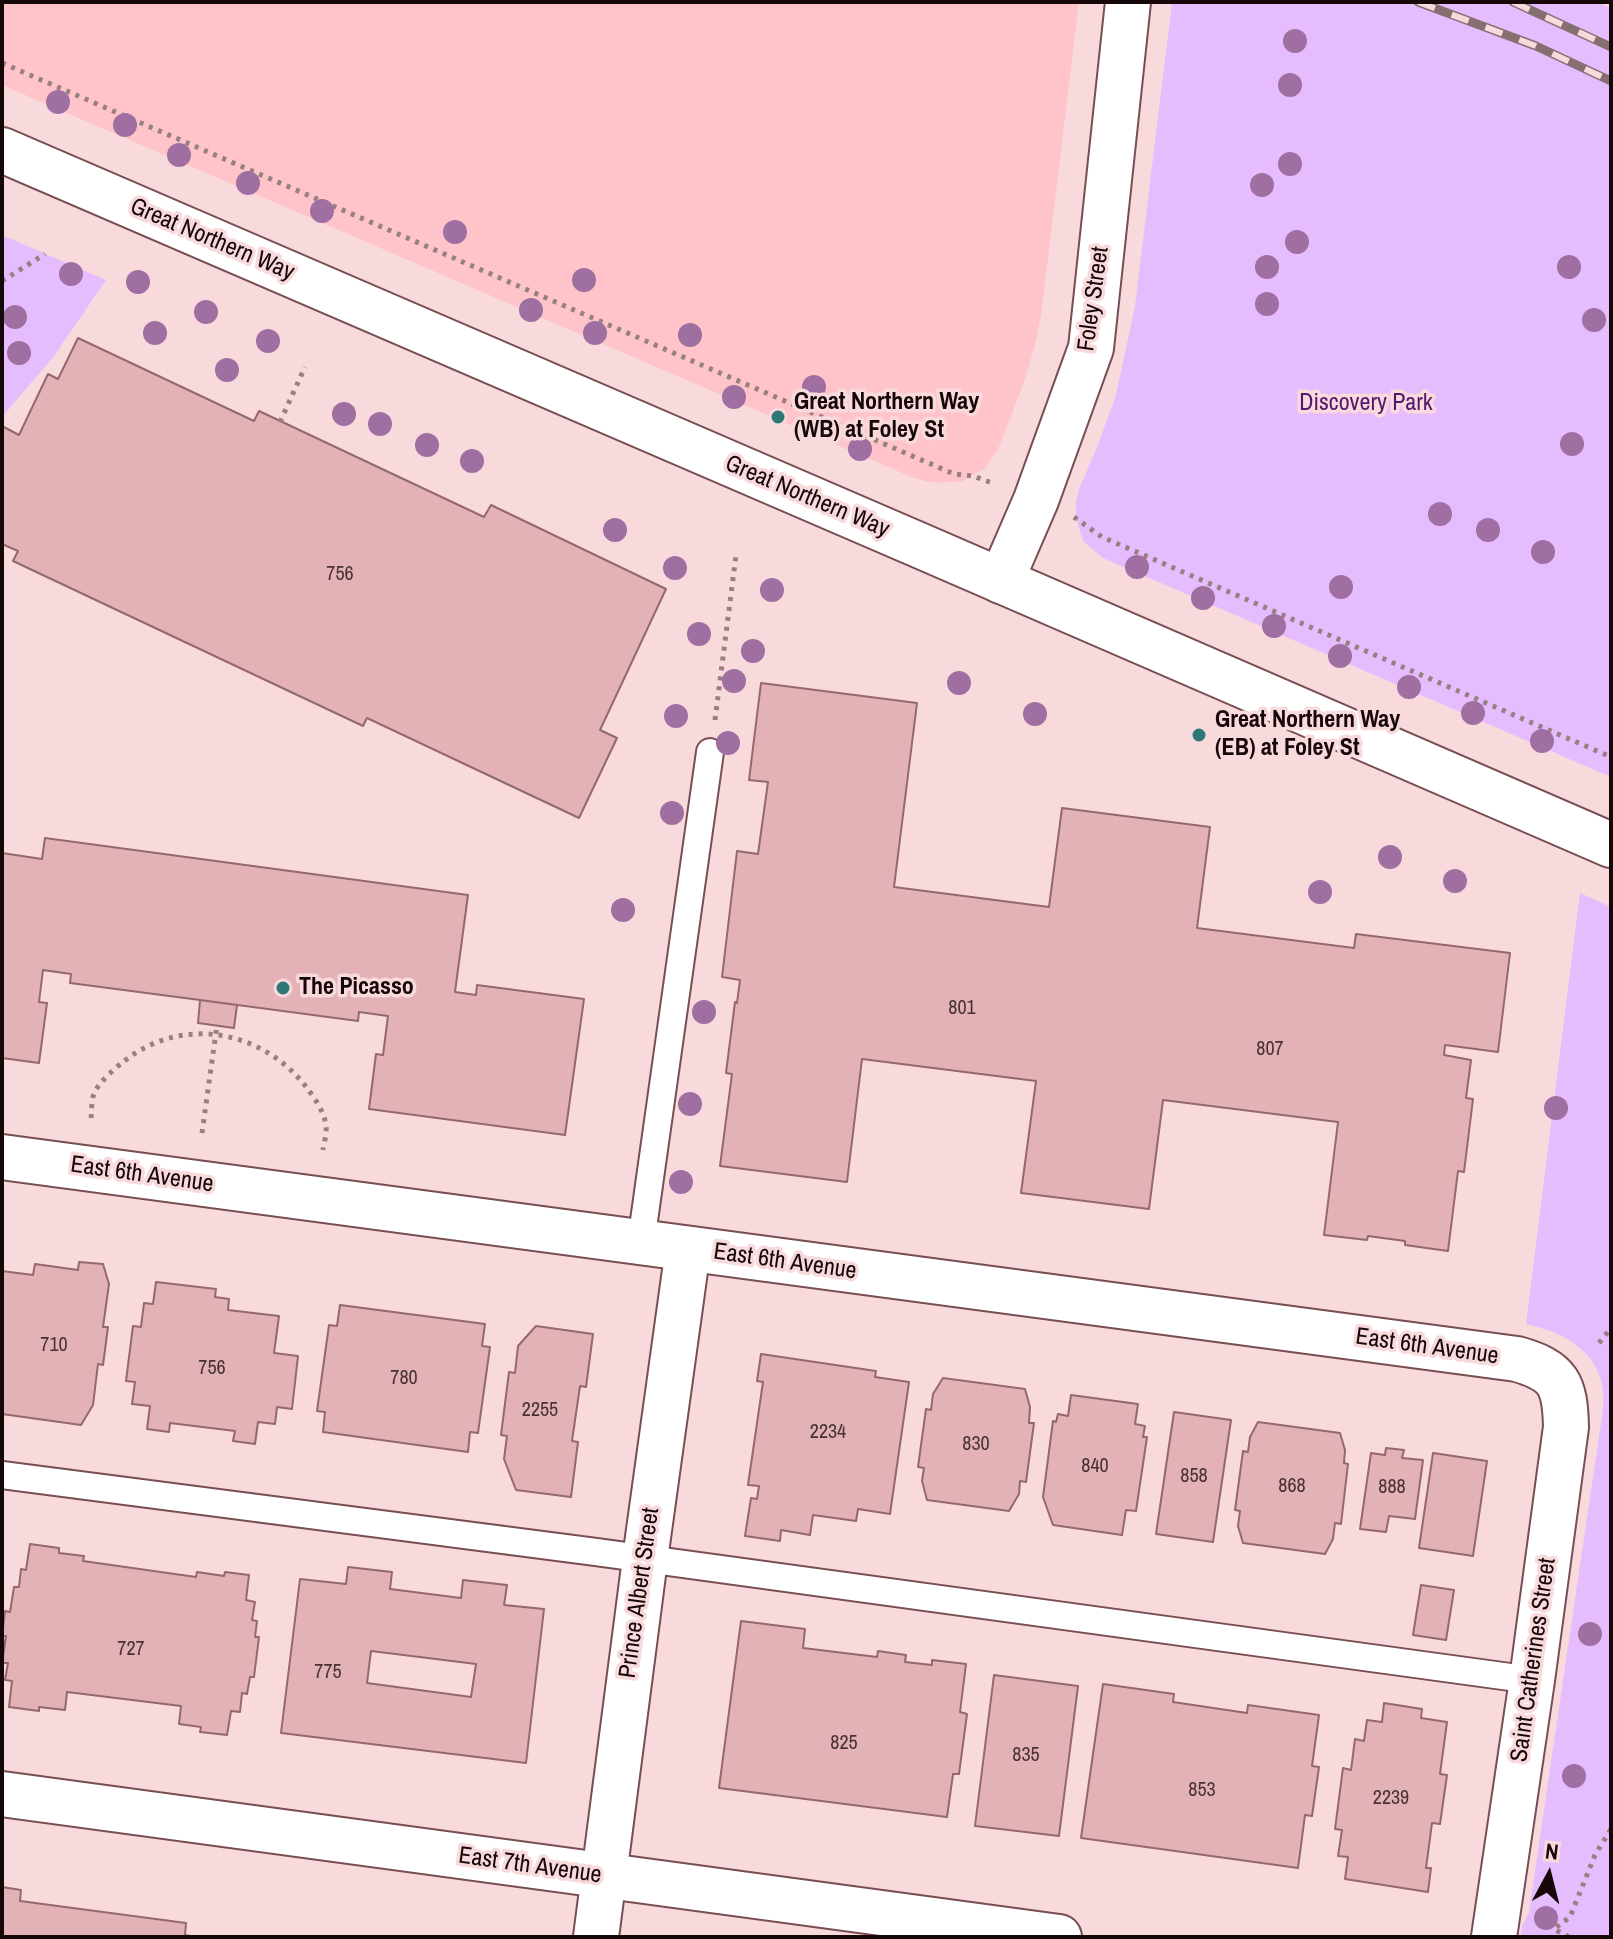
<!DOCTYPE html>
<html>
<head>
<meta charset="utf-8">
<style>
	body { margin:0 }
	#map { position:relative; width:1613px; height:1939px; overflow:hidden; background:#f9dadc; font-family:"Archivo Narrow",sans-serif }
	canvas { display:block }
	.frame { position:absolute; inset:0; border:4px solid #160709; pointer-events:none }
	.north { position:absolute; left:1509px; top:1835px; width:80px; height:80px; -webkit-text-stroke:6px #f9dadc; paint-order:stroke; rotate:7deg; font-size:22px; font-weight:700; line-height:32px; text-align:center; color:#160709 }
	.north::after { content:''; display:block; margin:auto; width:28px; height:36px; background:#160709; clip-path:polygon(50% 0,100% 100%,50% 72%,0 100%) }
</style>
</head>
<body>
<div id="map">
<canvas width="1613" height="1939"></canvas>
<div class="frame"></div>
<div class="north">N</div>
</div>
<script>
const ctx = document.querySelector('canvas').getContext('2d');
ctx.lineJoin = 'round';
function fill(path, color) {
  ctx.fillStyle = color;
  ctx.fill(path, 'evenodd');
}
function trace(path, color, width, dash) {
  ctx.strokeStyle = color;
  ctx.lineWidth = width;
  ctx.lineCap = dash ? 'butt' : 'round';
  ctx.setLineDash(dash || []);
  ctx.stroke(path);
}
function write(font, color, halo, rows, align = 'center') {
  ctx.font = font + ' "Archivo Narrow",sans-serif';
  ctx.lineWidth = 7;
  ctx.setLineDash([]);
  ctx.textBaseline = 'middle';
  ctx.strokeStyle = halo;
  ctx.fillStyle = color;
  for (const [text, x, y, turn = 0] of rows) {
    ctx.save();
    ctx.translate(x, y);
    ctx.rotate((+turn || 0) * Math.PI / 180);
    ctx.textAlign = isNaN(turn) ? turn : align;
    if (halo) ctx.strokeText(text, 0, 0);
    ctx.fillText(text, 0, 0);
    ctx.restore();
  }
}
const built = new Path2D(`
	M2,2H1079L1041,316L1034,349L1023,385L999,447L985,468L963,481L938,483L924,481L909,476L2,85Z`);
const green = new Path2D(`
	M1172,2H1598L1611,9V777L1103,558L1083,541L1076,518V501L1079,489L1098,445L1116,395L1135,306Z
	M2,235L106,280L54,356L2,417Z
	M1580,893L1611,907V1937H1521L1522,1926L1529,1912L1602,1416C1603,1408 1604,1398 1603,1390C1598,1350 1562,1332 1526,1324Z`);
const building = new Path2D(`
	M78,338L254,421L259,411L484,517L491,505L666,589L600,730L617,738L579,818L367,718L363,726L13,561L18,551L2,544V426L19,435L48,374L58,379Z
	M761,683L917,703L894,887L1049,907L1062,808L1210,827L1197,928L1354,948L1356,934L1510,953L1498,1052L1445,1045L1444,1055L1471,1060L1466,1098L1473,1099L1464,1172L1458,1171L1448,1251L1405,1245V1241L1368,1236L1367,1240L1324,1235L1338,1122L1163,1100L1149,1209L1021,1193L1036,1081L862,1059L847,1182L720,1166L732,1074L726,1073L735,1002L737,1003L740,980L722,977L737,851L758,854L768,782L749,780Z
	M45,838L468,895L455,992L476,995L477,985L584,999L565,1135L369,1109L376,1054L383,1055L388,1016L359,1012L358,1021L200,1000L70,983L71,974L43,970L39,1002L47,1003L39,1063L2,1058V853L42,859Z
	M200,1000L237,1005L234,1028L198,1023Z
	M79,1262L103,1264L109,1284L103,1327H108L103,1365L98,1364L93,1405L81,1425L2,1414V1271L33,1275L35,1264L78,1270Z
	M156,1282L216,1289L215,1297L229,1299L228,1310L279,1316L274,1353L298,1356L292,1409L277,1407L275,1424L258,1422L255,1444L233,1441L235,1431L170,1423L169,1432L147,1429L150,1406L132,1404L135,1382L126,1381L133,1326L141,1327L144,1303L153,1304Z
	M340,1305L485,1324L482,1346L490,1347L478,1433L470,1432L468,1452L323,1432L325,1412L317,1411L329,1325L337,1326Z
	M536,1326L593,1334L586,1387L580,1386L572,1441L578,1442L571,1497L516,1490L504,1459L507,1436L501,1435L509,1372L515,1373L518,1346Z
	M761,1354L876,1371L875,1377L909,1382L890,1514L858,1509L856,1521L813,1515L810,1535L781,1530L780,1541L745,1536L751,1498L757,1499L759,1486L748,1485L763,1382L757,1381Z
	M943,1378L1025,1389L1030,1407L1029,1423H1034L1026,1482L1020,1481L1019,1494L1009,1511L927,1500L922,1481L924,1468L918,1467L926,1409L931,1410L933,1394Z
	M1071,1395L1138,1404L1135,1424L1145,1426L1143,1437H1147L1136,1511L1126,1510L1122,1535L1053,1525L1043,1497L1053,1421L1056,1422L1058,1414L1068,1416Z
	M1174,1412L1231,1420L1213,1542L1156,1534Z
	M1258,1422L1340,1433L1345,1450L1344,1463L1348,1464L1341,1524L1335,1523L1333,1539L1325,1554L1243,1543L1238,1526L1240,1511L1235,1510L1243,1451L1248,1452L1250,1437Z
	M1386,1448L1404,1450L1402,1458L1423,1460L1415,1519L1389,1516L1386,1532L1360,1529L1371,1453L1385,1455Z
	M1433,1453L1487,1461L1473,1556L1419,1548Z
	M30,1544L59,1548V1553L84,1556L83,1561L196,1577L197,1572L224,1576L225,1572L249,1575L246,1600L255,1602L252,1620L257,1621L255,1637H259L254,1677H250L247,1694L242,1693L240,1712L231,1711L227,1735L200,1732L201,1727L179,1724L181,1706L67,1692L65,1710L39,1707V1711L9,1707L12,1681L5,1680L8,1663H2L6,1636H2L5,1611L10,1612L14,1587H19L21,1569L26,1570Z
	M348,1567L392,1572L390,1589L461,1598L463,1580L507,1585L504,1605L544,1609L526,1763L281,1733L300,1579L346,1584ZM371,1651L476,1664L471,1697L367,1683Z
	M1421,1585L1454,1590L1446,1640L1413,1635Z
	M741,1621L805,1629L803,1648L877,1657L878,1651L906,1655L905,1662L932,1665V1660L966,1664L960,1712L967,1714L959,1774H953L947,1817L719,1788Z
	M994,1675L1078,1686L1059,1836L975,1826Z
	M1103,1684L1174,1694L1173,1702L1247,1713L1248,1705L1319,1715L1312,1766L1319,1767L1312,1816L1305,1815L1298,1868L1081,1838Z
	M1384,1703L1422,1709L1421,1718L1447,1722L1440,1774L1447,1775L1440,1824L1432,1823L1426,1868H1431L1428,1892L1345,1879L1348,1857L1338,1856L1342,1830L1335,1829L1343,1768L1351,1770L1355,1739L1364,1741L1367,1720L1382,1722Z
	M2,1887L21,1890L20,1901L186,1923L185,1935L196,1937H2Z`);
const path = new Path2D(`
	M2,63L954,474L973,476L995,484
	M2,281L45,254
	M280,422L305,367
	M1074,517L1102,537L1611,757
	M715,720L736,555
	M91,1118C92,1111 91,1100 94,1094C98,1083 114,1069 123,1062C181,1015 262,1029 307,1088C314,1097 325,1113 326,1126C327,1133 324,1143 323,1150
	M202,1133L217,1025
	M1599,1343L1611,1328
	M1569,1937L1554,1929L1570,1917L1595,1855L1611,1829`);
const service = new Path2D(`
	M641,1242L710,752
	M2,1475L596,1552L1532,1680`);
const minor = new Path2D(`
	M1001,581L1036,500L1091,348L1128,2
	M2,1157L1517,1359C1559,1371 1565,1384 1566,1427L1532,1680L1494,1937
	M2,1794L1059,1937
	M596,1937L645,1559L688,1249`);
const secondary = new Path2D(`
	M2,150L921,546L1611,845`);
const rail = new Path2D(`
	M1418,2L1536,46L1611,81
	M1513,2L1611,47`);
const trees = [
	[1295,41],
	[1290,85],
	[58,102],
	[125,125],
	[179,155],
	[1290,164],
	[248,183],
	[1262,185],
	[322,211],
	[455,232],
	[1297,242],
	[1267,267],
	[1569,267],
	[71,274],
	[584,280],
	[138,282],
	[1267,304],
	[531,310],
	[206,312],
	[15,317],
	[1594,320],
	[155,333],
	[595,333],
	[690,335],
	[268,341],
	[19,353],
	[227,370],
	[814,387],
	[734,397],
	[344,414],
	[380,424],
	[1572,444],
	[427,445],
	[860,449],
	[472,461],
	[1440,514],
	[615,530],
	[1488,530],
	[1543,552],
	[1137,567],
	[675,568],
	[1341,587],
	[772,590],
	[1203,598],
	[1274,626],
	[699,634],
	[753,651],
	[1340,656],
	[734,681],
	[959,683],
	[1409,687],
	[1473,713],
	[1035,714],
	[676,716],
	[1542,741],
	[728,743],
	[672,813],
	[1390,857],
	[1455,881],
	[1320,892],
	[623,910],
	[704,1012],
	[690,1104],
	[1556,1108],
	[681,1182],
	[1590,1634],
	[1574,1776],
	[1546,1918]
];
const markers = [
	[778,417,8,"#2d7775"],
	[1199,735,8,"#2d7775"],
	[283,988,8,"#2d7775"]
];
const numberNames = [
	["756",340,575],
	["801",962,1009],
	["807",1270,1050],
	["710",54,1346],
	["756",212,1369],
	["780",404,1379],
	["2255",540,1411],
	["2234",828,1433],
	["830",976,1445],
	["840",1095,1467],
	["858",1194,1477],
	["868",1292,1487],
	["888",1392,1488],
	["727",131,1650],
	["775",328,1673],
	["825",844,1744],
	["835",1026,1756],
	["853",1202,1791],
	["2239",1391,1799]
];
const streetNames = [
	["Great Northern Way",212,240,23],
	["Foley Street",1094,299,-82],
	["Great Northern Way",807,497,23],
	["East 6th Avenue",142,1175,8],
	["East 6th Avenue",785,1262,8],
	["East 6th Avenue",1427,1347,8],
	["Prince Albert Street",640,1593,-82],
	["Saint Catherines Street",1534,1660,-82],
	["East 7th Avenue",530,1866,8]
];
const poiNames = [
	["Great Northern Way",794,403],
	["(WB) at Foley St",794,431],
	["Great Northern Way",1215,721],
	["(EB) at Foley St",1215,749],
	["The Picasso",299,988]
];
const parkNames = [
	["Discovery Park",1366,404]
];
fill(built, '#ffc4c9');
fill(green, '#e5bcfd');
fill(building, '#e3b2b6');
trace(building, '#94686c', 2);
trace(service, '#784e52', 30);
trace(minor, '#784e52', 48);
trace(secondary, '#784e52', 48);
trace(path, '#988082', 5, [4, 6]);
trace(service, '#fff', 26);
trace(minor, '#fff', 44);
trace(secondary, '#fff', 44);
trace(rail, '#866f71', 9);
trace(rail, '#f9dadc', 6, [18]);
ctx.fillStyle = '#9e6fa0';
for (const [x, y] of trees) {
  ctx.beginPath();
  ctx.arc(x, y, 12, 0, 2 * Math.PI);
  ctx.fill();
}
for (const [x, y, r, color] of markers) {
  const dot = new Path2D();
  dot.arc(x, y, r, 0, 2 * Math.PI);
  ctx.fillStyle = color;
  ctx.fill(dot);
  trace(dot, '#f9dadc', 3);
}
write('20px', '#493234', null, numberNames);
write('24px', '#160709', '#f9dadc', streetNames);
write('bold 24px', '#160709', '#f9dadc', poiNames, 'left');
write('24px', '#54176f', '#f9dadc', parkNames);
</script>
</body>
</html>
